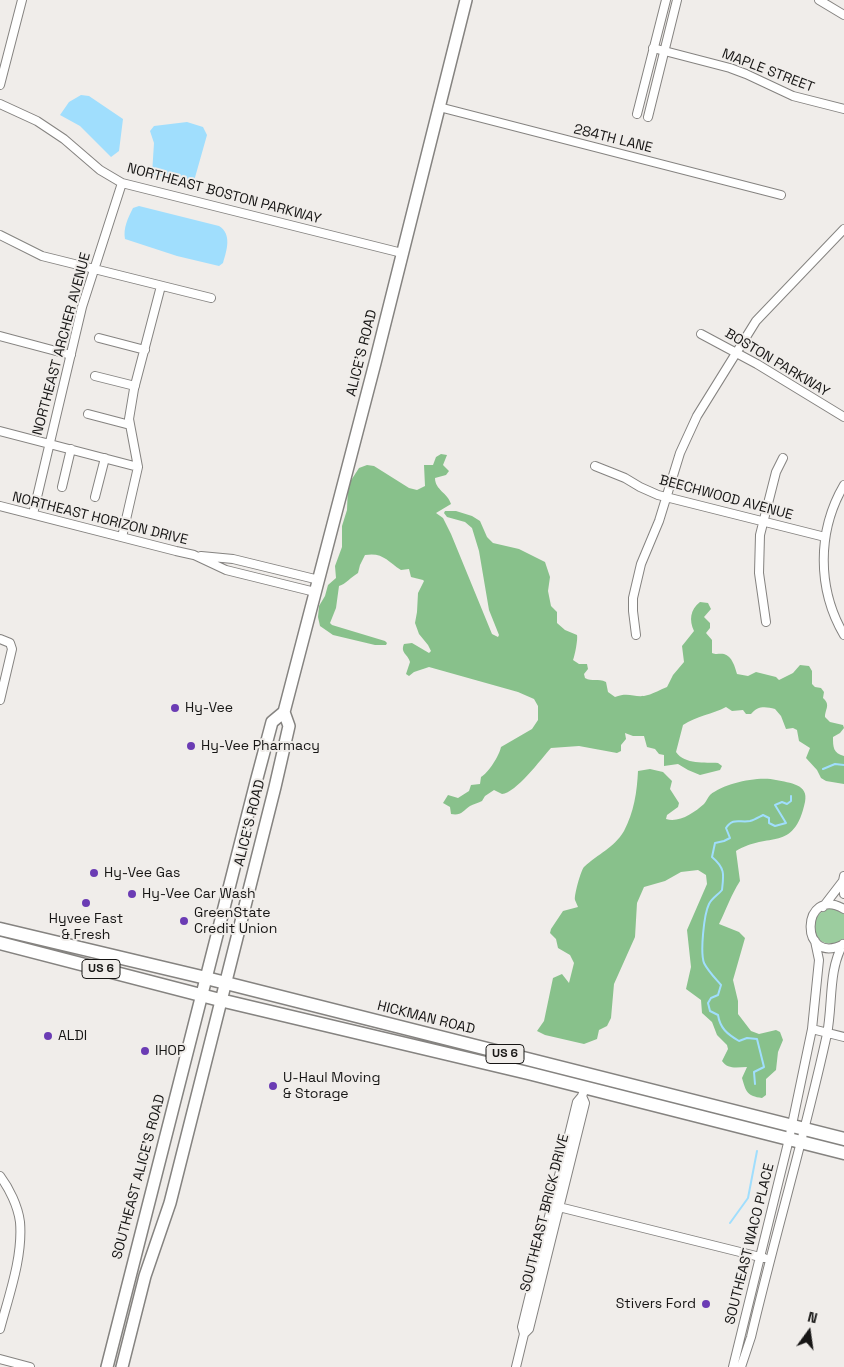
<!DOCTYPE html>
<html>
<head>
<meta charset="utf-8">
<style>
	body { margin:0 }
	#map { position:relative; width:844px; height:1367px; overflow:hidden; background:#f0edea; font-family:"Space Grotesk",sans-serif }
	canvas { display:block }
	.north { position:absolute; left:784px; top:1307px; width:50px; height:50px; -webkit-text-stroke:4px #f0edea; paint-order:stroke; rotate:14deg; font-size:14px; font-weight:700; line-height:20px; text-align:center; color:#171615 }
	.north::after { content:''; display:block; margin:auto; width:18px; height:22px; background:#171615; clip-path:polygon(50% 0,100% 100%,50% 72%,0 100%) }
</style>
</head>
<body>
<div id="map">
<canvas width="844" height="1367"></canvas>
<div class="north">N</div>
</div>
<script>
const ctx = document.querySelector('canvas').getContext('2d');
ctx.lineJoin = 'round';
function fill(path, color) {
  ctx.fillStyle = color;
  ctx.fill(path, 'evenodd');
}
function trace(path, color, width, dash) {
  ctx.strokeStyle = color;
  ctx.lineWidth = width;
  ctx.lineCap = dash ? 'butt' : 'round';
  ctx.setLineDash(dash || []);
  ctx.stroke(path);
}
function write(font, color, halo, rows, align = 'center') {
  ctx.font = font + ' "Space Grotesk",sans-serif';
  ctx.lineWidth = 4;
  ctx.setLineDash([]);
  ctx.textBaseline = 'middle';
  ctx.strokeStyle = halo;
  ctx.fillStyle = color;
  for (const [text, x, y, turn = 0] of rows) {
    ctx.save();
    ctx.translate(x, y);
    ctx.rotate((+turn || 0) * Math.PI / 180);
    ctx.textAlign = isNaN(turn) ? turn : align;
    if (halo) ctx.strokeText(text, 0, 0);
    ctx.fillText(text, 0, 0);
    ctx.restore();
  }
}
const green = new Path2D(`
	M830,908L844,913V940C815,956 800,917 830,908Z`);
const forest = new Path2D(`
	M441,454L447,455L443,465L449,471L446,475L435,478C435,490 448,493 451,504L436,513L443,518L451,534L492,634L498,637L499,635L489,610L479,551L472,528L465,522L447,517L444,513L445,511H456L472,516L480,521L487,537L493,543L519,549L545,562L550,577L548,591L551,606L557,612V623L565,630L577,635C578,639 575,655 573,660L579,664H587L588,669L584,674L585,678C592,682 598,678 606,682L608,692L615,697C630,691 635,699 648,695C653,694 661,689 667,687L673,675L684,662L682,646L694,631C689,620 690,610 700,602L708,603L711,609L704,617L710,623V628L706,633L712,640V653C717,655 719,653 724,654C732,656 735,667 737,674L748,676L756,672L776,677L779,680L793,673L800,665L809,666L812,671V684L815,687L821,688L824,692L823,698C831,705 825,709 825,717L830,722L843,725L844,728L840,733L833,737C833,747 833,753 844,756V784L826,781L821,778L817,770L806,758L810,748L799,741L797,730L793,728L786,729L781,716L775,709C765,706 757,706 751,714H746L743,710L732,711L726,707C713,714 696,716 683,725L676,752C685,765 705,762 718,763L722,766L720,770L700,775L688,770L678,764L664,766V755L659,754L655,749L647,747L644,736H633L625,733L626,739L621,745V751L617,753L579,746L551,748C541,759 516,793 502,794L494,790L485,796L482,801C479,803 473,804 470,806C463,811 461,816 451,814L450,807L443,803L448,795L458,798L469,791L471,785L480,784L481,777C489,772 499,756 501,747L532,729L538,720V706L534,699L518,692L429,667L414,672L409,676L406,674L410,662C408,654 400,653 404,644L412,643L429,653L431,651L428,645L419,634L415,623L417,612L418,593L424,581L423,580L411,577L409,569L401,570C387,561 383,552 365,555L360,565L358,573C351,577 346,584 339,586L336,608L330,623L332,625L385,641L387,643L386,645H375L333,635L320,626L318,617L319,606L325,596L328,585L336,578L335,566L342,547V526L347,510L348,485L359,468L367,465L374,466L409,488L417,490L425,486L424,465H433L436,457Z
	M650,769L663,772L672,781L670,789L679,803L678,807L667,815L666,819C679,823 694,813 704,804C706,802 708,797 710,795C725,783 758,776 776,780C790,783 809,784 805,802C794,853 769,831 736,851L740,881C731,895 727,908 719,924L739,932L745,938L733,980L738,1001V1014L751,1031L759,1034L776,1030L780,1032L783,1040L778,1052L776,1070L766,1079V1095L762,1098C747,1096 746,1092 742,1078L747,1067C738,1067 728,1070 722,1061L728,1049L727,1045L717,1035L712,1022L702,1013L701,1000L686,989L691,967L687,930L707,884L706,875L698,870L681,872L665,881L644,887L637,903L635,937L614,984L611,1018L607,1026L599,1030L597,1039L584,1044L545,1035L537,1031L544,1021L553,978L562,974L569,983L574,963L570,955L558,948L556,939L550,933L551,929L563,911L578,907C577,905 576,902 575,900C574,895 581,870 584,867C599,853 613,849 624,831C634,812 637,792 638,771Z`);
const water = new Path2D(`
	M81,95L89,96L123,119L119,151L111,157L80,126L60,115L69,102Z
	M187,122L203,127L207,135L194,181L189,185L152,174L154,143L150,131L154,126Z
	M139,206L219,226C232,234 227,250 223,263L219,266L177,256L125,239C123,228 128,218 133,208Z`);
const stream = new Path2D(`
	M823,769L835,764L844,765
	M755,1084L754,1072L764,1067L757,1039L747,1038L739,1041C727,1034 720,1028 718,1015L710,1011L708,1003L711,998L718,995L721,985C715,978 708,971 704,963C700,952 704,914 709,904C712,898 718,895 722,890C724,874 725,868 712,857L715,843L724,841L730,838L726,828C733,817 740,823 750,821C754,820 759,817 763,815L769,818V823L775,826L786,823L775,805L782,802L787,804L791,801V796
	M730,1223L748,1198L757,1151`);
const minor = new Path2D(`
	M819,0L844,15
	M653,48L730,68L746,74L793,96L844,109
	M0,85L22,0
	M0,104L37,121L64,139L100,170L122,183L402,253
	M439,107L781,195
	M637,114L666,0
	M648,117L677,0
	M0,235L42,256L211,298
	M701,334L757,364L844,417
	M0,336L71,355
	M99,338L145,350
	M95,376L135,386
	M88,414L130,425
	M0,431L138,467
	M595,466L625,478L640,487L658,495L825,537
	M844,485C817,531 817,589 844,635
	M62,487L71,449
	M95,497L105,458
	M0,506L176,551L194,555L226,570L315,592
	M33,514L82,307L122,183
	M122,537L138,467L129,419L134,389L161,286
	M201,556L233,559L319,580
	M766,622L759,573L760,535L776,472L783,458
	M636,635L633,611V598L641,564L659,521L680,453L697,416L756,321L844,229
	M0,639L10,643L12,649L0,700
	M844,876L843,881L844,894
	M823,907L843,881
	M844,909C801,884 798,968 844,944
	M812,1029L844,1037
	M0,1176C9,1188 18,1206 20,1222C23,1257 9,1295 0,1329
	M559,1207L764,1258
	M524,1334L529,1329L585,1103L582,1096
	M0,1359L30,1367
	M516,1367L524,1334L522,1327L577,1102L582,1096L585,1088
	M733,1367L789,1139L812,1029L819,960L815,941
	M741,1367L751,1337C775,1235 805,1135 827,1034C833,1004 828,971 843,944`);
const secondary = new Path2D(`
	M107,1367L256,782L272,722L284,712L375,363L466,0
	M122,1367L145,1276L170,1203L275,787L289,726L284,712`);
const trunk = new Path2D(`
	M0,929L206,978L844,1139
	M0,943L220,1000L528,1073L844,1153`);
const markers = [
	[175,708,5,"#6b3cb4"],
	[191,746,5,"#6b3cb4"],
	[94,873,5,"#6b3cb4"],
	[132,894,5,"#6b3cb4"],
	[86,903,5,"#6b3cb4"],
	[184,921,5,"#6b3cb4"],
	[48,1036,5,"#6b3cb4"],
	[145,1051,5,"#6b3cb4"],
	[273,1086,5,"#6b3cb4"],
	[706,1304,5,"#6b3cb4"]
];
const shields = [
	[101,969,38],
	[505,1054,38]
];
const shieldNames = [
	["US 6",101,969],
	["US 6",505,1054]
];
const streetNames = [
	["MAPLE STREET",768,71,21],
	["284TH LANE",613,139,14],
	["NORTHEAST BOSTON PARKWAY",224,194,15],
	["NORTHEAST ARCHER AVENUE",62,344,-75],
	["ALICE'S ROAD",362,353,-76],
	["BOSTON PARKWAY",777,363,31],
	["BEECHWOOD AVENUE",726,498,15],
	["NORTHEAST HORIZON DRIVE",100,519,14],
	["ALICE'S ROAD",250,823,-76],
	["HICKMAN ROAD",426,1018,14],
	["SOUTHEAST ALICE'S ROAD",139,1177,-75],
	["SOUTHEAST BRICK DRIVE",545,1213,-76],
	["SOUTHEAST WACO PLACE",750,1244,-76]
];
const poiNames = [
	["Hy-Vee",185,708],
	["Hy-Vee Pharmacy",201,746],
	["Hy-Vee Gas",104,873],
	["Hy-Vee Car Wash",142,894],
	["GreenState",194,913],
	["Credit Union",194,929],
	["Hyvee Fast",86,919,"center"],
	["& Fresh",86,935,"center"],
	["ALDI",58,1036],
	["IHOP",155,1051],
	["U-Haul Moving",283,1078],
	["& Storage",283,1094],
	["Stivers Ford",696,1304,"right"]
];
fill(green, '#9ccd9f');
fill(forest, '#88c18b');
fill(water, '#a0defd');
trace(stream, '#a0defd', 2);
trace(minor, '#858380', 10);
trace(secondary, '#858380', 14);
trace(trunk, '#858380', 15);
trace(minor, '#fff', 8);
trace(secondary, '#fff', 11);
trace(trunk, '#fff', 12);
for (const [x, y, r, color] of markers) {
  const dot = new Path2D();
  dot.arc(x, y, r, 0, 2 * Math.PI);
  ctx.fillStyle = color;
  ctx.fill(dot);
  trace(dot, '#f0edea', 2);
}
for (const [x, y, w] of shields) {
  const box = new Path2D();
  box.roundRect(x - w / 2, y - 9.5, w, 19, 4);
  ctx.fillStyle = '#f0edea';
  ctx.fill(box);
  trace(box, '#171615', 1);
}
write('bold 12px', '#171615', null, shieldNames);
write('14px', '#171615', '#f0edea', streetNames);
write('14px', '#171615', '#f0edea', poiNames, 'left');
</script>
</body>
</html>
